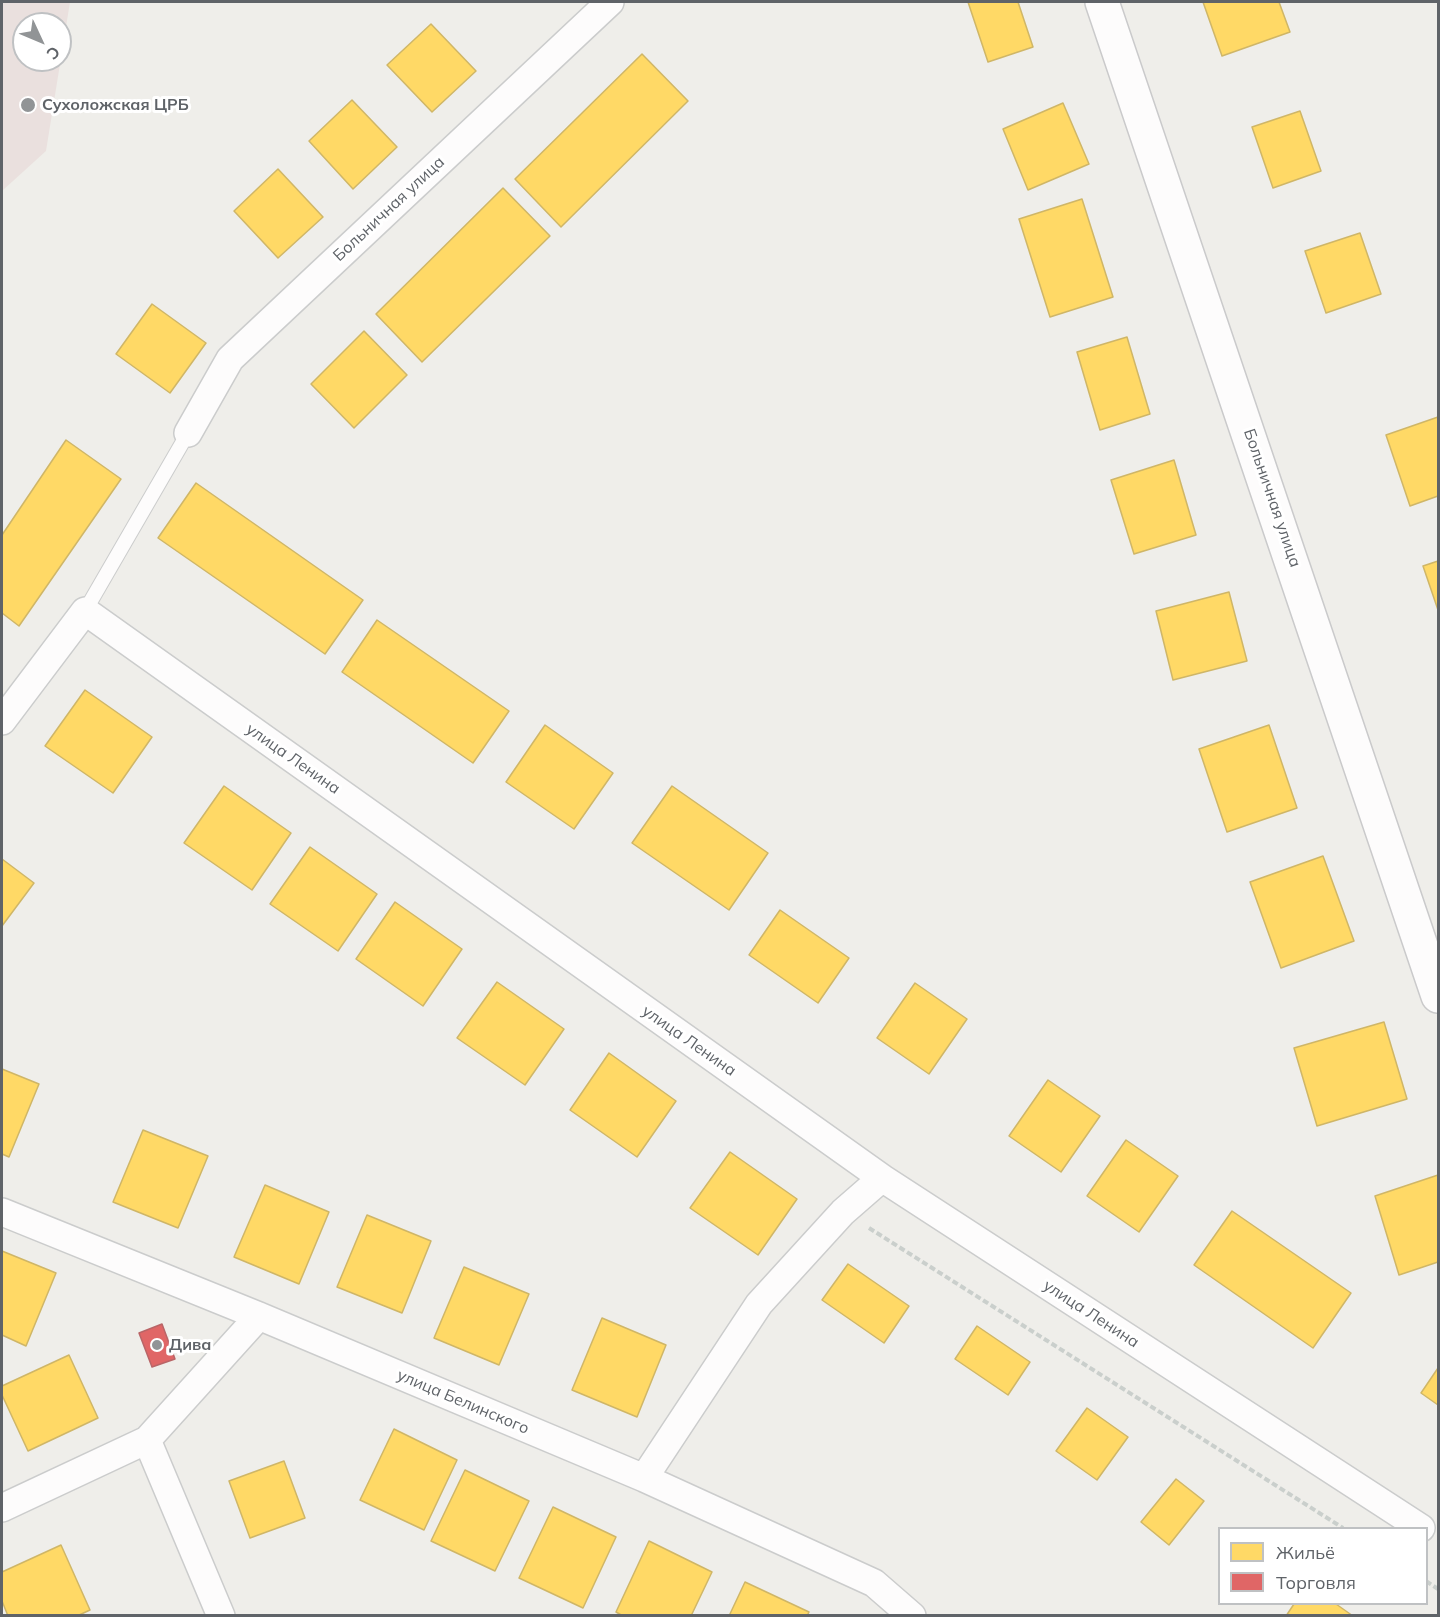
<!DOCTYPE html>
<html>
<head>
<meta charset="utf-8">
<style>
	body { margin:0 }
	#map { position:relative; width:1440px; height:1617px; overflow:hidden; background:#efeeea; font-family:Mulish,sans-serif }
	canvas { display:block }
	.frame { position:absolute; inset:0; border:3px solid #5f6368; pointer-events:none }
	.legend { position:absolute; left:1218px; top:1527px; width:210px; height:78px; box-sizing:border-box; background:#fff; border:2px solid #bfc1c3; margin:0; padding:8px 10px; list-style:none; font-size:18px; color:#5f6368 }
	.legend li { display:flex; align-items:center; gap:12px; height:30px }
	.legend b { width:30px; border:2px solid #bfc1c3 }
	.north { position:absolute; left:12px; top:12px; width:60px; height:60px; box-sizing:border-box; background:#fff; border:2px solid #bfc1c3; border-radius:50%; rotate:134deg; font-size:16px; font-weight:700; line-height:24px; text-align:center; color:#5f6368 }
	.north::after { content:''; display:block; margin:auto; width:21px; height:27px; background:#919496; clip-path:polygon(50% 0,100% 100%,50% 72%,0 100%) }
</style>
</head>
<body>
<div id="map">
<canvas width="1440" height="1617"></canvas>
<div class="frame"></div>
<ul class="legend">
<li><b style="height:16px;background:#ffd966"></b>Жильё</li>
<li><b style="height:16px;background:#e06666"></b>Торговля</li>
</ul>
<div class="north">С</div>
</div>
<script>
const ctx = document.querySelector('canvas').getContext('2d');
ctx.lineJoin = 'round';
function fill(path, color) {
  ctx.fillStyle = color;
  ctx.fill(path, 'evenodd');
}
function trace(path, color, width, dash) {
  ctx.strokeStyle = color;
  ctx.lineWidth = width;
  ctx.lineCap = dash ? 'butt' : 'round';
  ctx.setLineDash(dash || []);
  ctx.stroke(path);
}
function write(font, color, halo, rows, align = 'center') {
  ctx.font = font + ' Mulish,sans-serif';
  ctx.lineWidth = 6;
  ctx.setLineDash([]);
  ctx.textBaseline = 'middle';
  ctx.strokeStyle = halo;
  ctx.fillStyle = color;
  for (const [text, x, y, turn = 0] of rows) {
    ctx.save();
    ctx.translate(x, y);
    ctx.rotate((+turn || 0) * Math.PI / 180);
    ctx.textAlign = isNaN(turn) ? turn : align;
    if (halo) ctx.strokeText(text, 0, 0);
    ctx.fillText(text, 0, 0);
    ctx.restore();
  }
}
const medical = new Path2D(`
	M2,2H70L46,151L2,191ZM24,24H60V60H24Z`);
const homes = new Path2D(`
	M968,2H1018L1033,47L988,62Z
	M1203,2H1279L1290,32L1222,56Z
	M431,24L476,71L432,112L387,65Z
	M642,54L688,101L561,227L515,179Z
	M352,100L397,147L353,189L309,141Z
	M1063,103L1089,164L1028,190L1003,129Z
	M1300,111L1321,171L1273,188L1252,127Z
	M278,169L323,217L278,258L234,211Z
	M503,188L550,236L422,362L376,314Z
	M1082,199L1113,297L1050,317L1019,219Z
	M1360,233L1381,294L1326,313L1305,251Z
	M152,304L206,343L170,393L116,354Z
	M364,331L407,375L354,428L311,384Z
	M1127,337L1150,414L1100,430L1077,352Z
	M1438,417V496L1410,506L1386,435Z
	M66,440L121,479L19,626L2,613V535Z
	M1174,460L1196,535L1134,554L1111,480Z
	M196,483L363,600L325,654L158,538Z
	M1438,561V610L1423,566Z
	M1229,592L1247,661L1173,680L1156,611Z
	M377,620L509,711L473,763L342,672Z
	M85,690L152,737L113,793L45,746Z
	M545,725L613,773L574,829L506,782Z
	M1269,725L1297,808L1227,832L1199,749Z
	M224,786L291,833L252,890L184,843Z
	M672,786L768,853L729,910L632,843Z
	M310,847L377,894L338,951L270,904Z
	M1323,856L1354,941L1281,968L1250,882Z
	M2,859L34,883L2,926Z
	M395,902L462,949L423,1006L356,959Z
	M780,910L849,958L818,1003L749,955Z
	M497,982L564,1029L525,1085L457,1038Z
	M915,983L967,1019L929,1074L877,1038Z
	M1384,1022L1407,1099L1317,1126L1294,1048Z
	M609,1053L676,1101L637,1157L570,1110Z
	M2,1069L39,1084L9,1157L2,1154Z
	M1048,1080L1100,1116L1061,1172L1009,1136Z
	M143,1130L208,1156L178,1228L113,1202Z
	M1126,1140L1178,1176L1139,1232L1087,1196Z
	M730,1152L797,1199L758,1255L690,1208Z
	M1438,1175V1262L1399,1275L1375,1196Z
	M265,1185L329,1212L299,1284L234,1257Z
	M1232,1211L1351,1293L1313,1348L1194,1265Z
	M367,1215L431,1241L402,1313L337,1287Z
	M2,1251L56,1273L26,1346L2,1335Z
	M848,1264L909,1306L884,1343L822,1300Z
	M464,1267L529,1294L499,1365L434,1338Z
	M602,1318L666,1345L637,1417L572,1390Z
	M977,1326L1030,1362L1008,1395L955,1359Z
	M69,1355L98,1418L28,1451L2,1395V1386Z
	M1438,1368V1405L1421,1393Z
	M1087,1408L1128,1437L1097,1480L1056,1451Z
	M394,1429L457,1460L424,1530L360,1500Z
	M284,1461L305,1518L250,1538L229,1481Z
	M465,1470L529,1501L495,1571L431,1541Z
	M1176,1479L1204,1501L1169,1545L1141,1522Z
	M553,1507L616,1537L583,1608L519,1578Z
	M649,1541L712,1572L691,1616H623L616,1612Z
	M61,1545L90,1610L77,1616H8L2,1601V1572Z
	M745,1582L809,1612L807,1616H729Z
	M1294,1604H1336L1353,1616H1286Z`);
const shops = new Path2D(`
	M162,1324L175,1359L152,1367L139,1333Z`);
const path = new Path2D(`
	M869,1228L1343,1528
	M1426,1581L1438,1589`);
const lane = new Path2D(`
	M85,611L188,433`);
const street = new Path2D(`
	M188,433L230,359L610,2
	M2,721L85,611L882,1178L1421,1528
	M2,1212L259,1316L644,1478L874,1583L912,1616
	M147,1440L221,1616
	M644,1478L759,1304L843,1212L882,1178
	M2,1508L147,1440L259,1316`);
const secondary = new Path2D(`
	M1102,2L1438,996`);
const markers = [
	[28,105,8,"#919496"],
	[157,1345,6,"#919496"]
];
const poiNames = [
	["Сухоложская ЦРБ",42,105],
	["Дива",169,1345]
];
const streetNames = [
	["Больничная улица",389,209,-43],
	["Больничная улица",1272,498,71],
	["улица Ленина",293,759,35],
	["улица Ленина",689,1041,35],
	["улица Ленина",1091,1314,33],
	["улица Белинского",463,1402,23]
];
fill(medical, '#eae0de');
fill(homes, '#ffd966');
trace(homes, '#cfb667', 1.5);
fill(shops, '#e06666');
trace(shops, '#b96567', 1.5);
trace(lane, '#cbcccc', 16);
trace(street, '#cbcccc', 30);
trace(secondary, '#cacacb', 36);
trace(path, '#cacfcc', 4, [6, 3]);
trace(lane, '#fdfcfc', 14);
trace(street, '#fdfcfc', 27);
trace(secondary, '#fdfcfc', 33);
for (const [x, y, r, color] of markers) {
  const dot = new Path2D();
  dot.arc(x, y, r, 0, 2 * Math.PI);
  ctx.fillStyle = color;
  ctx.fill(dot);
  trace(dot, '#fff', 2);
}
write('bold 16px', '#5f6368', '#fff', poiNames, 'left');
write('16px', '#5f6368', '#fff', streetNames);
</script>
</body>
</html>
